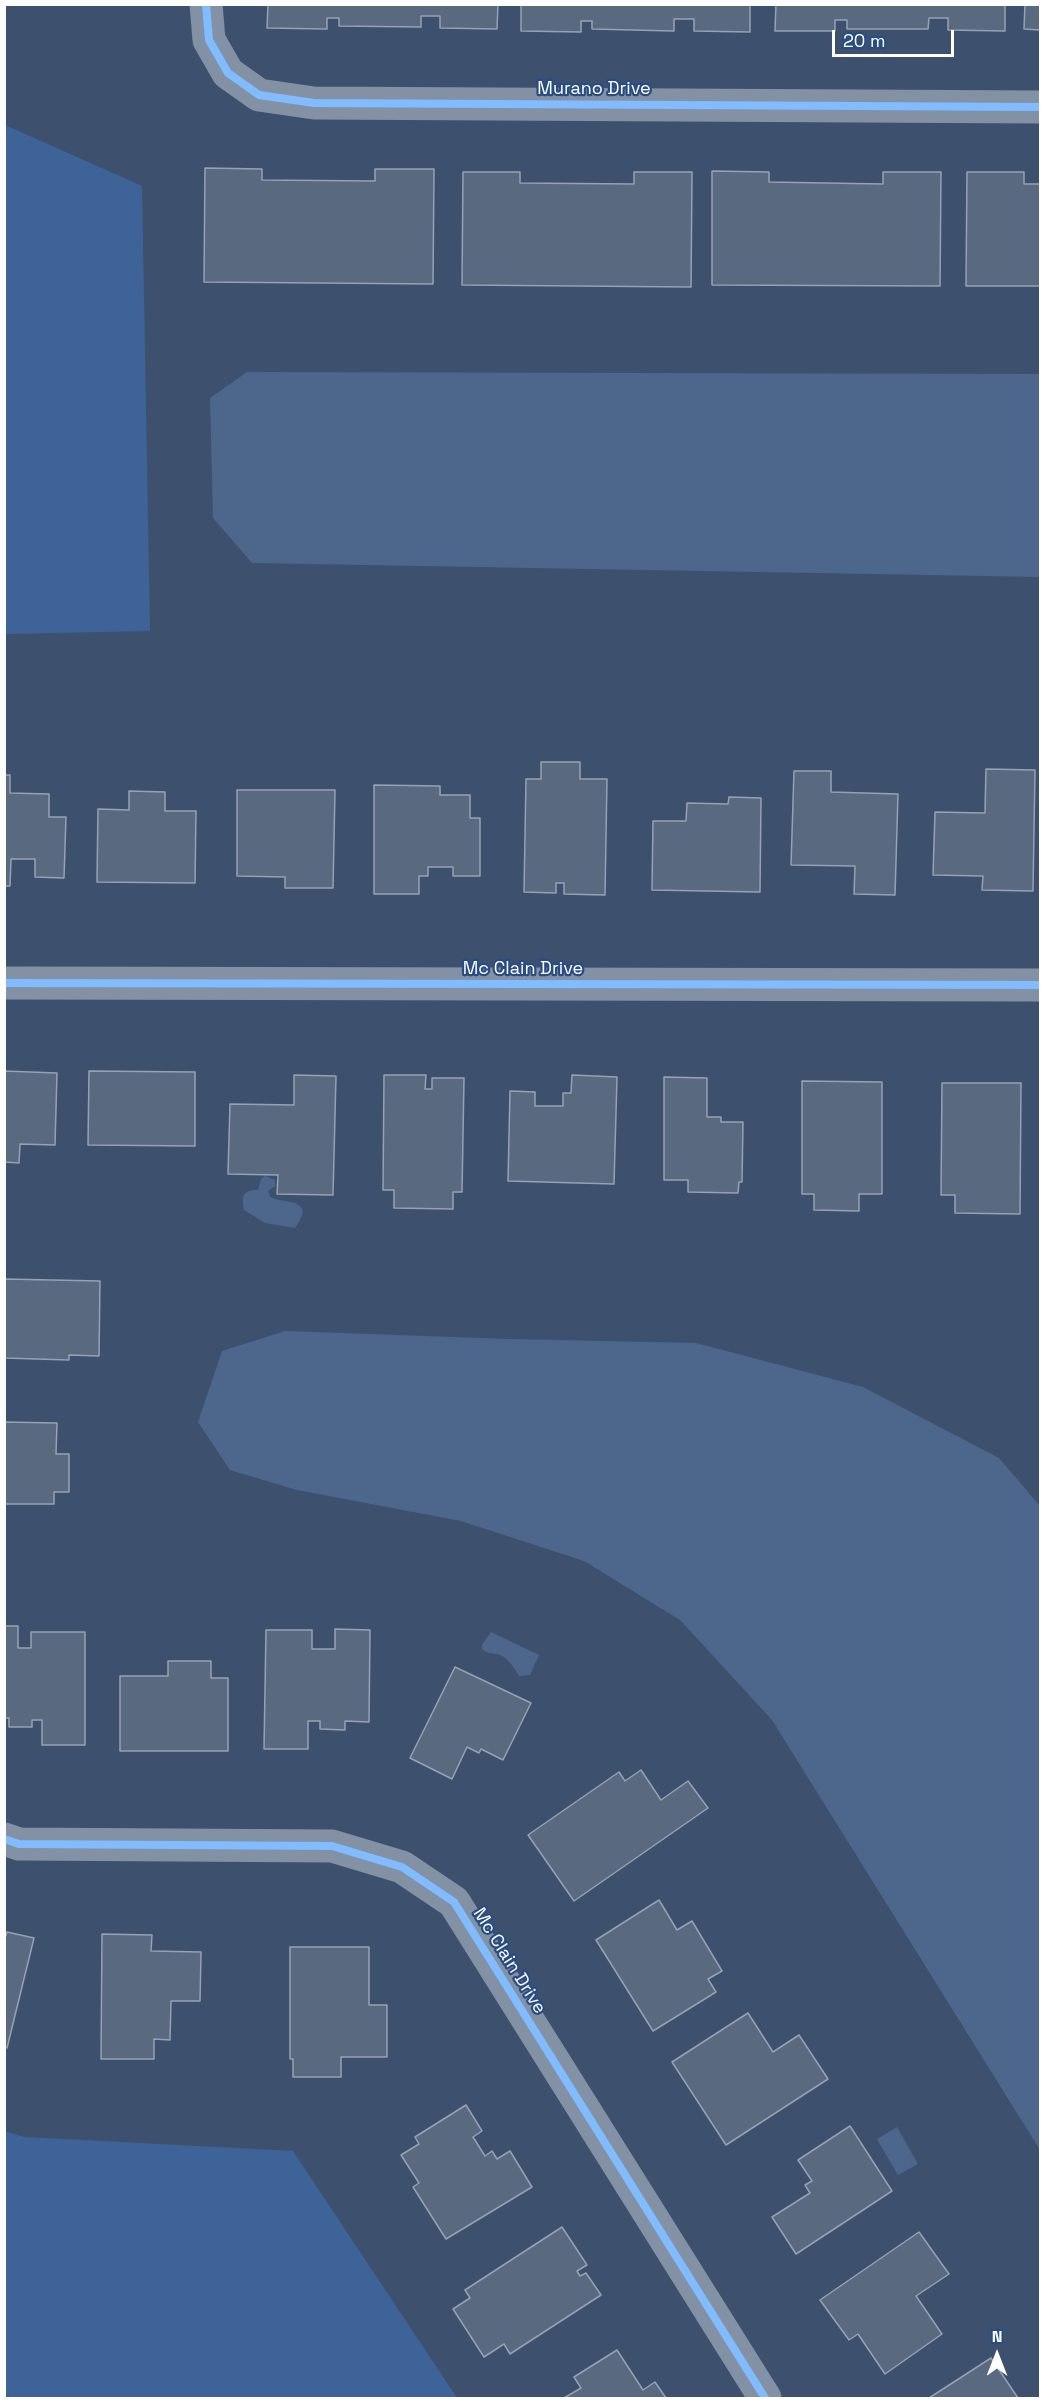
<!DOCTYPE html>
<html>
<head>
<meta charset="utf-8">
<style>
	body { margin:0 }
	#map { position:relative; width:1045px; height:2403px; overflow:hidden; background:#3d516f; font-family:"Space Grotesk",sans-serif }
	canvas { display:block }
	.frame { position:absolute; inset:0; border:6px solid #fff; pointer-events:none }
	.north { position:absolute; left:967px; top:2325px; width:60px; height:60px; -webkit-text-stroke:4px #294d83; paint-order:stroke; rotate:0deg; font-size:16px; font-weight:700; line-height:24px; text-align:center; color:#fff }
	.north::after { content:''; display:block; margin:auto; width:21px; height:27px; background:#fff; clip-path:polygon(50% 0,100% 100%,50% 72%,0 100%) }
	.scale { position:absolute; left:832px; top:30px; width:122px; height:27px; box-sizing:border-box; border:3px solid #fff; border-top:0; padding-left:8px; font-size:18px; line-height:21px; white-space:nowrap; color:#fff; -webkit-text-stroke:4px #294d83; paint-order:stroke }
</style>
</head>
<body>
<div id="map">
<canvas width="1045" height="2403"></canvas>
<div class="frame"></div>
<div class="north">N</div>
<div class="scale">20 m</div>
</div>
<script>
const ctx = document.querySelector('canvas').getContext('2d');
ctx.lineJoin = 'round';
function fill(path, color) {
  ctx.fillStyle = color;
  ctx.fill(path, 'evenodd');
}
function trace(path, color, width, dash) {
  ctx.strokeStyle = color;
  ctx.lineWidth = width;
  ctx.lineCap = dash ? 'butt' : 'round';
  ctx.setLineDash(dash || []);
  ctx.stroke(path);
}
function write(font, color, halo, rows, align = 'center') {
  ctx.font = font + ' "Space Grotesk",sans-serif';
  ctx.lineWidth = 4.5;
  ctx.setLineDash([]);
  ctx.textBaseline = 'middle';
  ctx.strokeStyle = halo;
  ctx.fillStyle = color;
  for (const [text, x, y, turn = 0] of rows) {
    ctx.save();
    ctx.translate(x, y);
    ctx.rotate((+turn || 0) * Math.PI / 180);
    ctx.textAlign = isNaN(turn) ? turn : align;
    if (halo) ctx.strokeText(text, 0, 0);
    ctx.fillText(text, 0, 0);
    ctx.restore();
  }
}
const green = new Path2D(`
	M5,125L142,186L150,631L5,634Z
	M5,2131L24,2137L293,2151L457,2398H5Z`);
const water = new Path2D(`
	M247,372L1040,374V577L252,563L213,518L210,398Z
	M265,1176L275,1180V1186L268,1191L270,1197C284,1204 318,1198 295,1228L265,1223L244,1210C241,1196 243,1190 258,1190L261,1179Z
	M285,1331L509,1339L696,1343L863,1387L999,1458L1040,1506V2150L772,1720L680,1620L584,1561L461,1521L297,1490L230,1470L198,1422L222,1351Z
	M491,1632L539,1655L530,1675L519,1676C516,1670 507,1657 500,1655C492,1652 488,1655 482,1649V1645Z
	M897,2127L918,2164L898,2175L877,2139Z`);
const building = new Path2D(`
	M268,4H498L497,29L440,28V16H421V27L339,26V18H327V29L267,28Z
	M521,4H750V32L694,31V19H674V31L592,29V21H581V32L521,31Z
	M776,4H1005V31L948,30V18H929L928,29H847V20H835V31H775Z
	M1025,4H1040V30L1024,29Z
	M205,168L262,169V180L375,181V169H434L433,284L204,282Z
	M712,171L769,172V182L883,184V172H941L940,286L712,285Z
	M463,172H520V183L634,184V172H692L691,287L462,285Z
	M967,172H1024V184H1040V286H966Z
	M541,762H580V779H607L605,895L564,894V883H556V893L524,892L526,779H541Z
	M986,769L1035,770L1033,891L982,890L983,876L933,875L935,812L985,813Z
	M794,771H831V792L898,794L895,895L854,894L855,866L791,865Z
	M4,775H10V793L49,794V817H66L64,878L35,877V859H11L10,886H4Z
	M374,785L440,786V795H470V818H480V876H453V867H428V876H419V894H374Z
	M237,790H335L333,888H285V877L237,876Z
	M129,791L165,792V811H196L195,883L97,882L98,809L129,810Z
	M729,797L761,798L760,892L652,890L653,821H686L687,803L728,804Z
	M4,1071L57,1073L55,1145L20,1144L19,1163L4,1162Z
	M89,1071L195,1072V1146L88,1145Z
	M294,1075L336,1076L333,1195L277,1194L278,1175L228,1174L230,1104L294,1105Z
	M384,1075H426L425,1089H432V1078H464L462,1192H453V1209L394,1208V1190H383Z
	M572,1075L617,1077L614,1184L508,1181L510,1091L535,1092V1106H563V1093H571Z
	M664,1077L707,1078V1117H721V1122H743L742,1182H739L738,1193L688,1192V1180H664Z
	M802,1081L882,1082V1194H859V1211L814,1210V1194H802Z
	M942,1083H1021L1020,1214L955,1213V1195H941Z
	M4,1279L100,1281L99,1356L69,1355V1360L4,1358Z
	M4,1422L57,1423L56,1454H69V1492H54V1504H4Z
	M4,1626H18V1648H31V1632H85V1745H42V1720H32V1727H9V1718H4Z
	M335,1629L370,1630L369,1722L345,1721V1730L320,1729V1721H308V1749H264L266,1630H312V1649H335Z
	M168,1661H211V1678H228V1751H120V1676H168Z
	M455,1667L531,1703L503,1760L481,1749L479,1753L467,1747L452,1779L410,1758Z
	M641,1770L661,1800L688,1781L708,1808L574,1901L528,1835L619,1772L625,1781Z
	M659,1900L677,1930L692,1921L722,1971L708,1979L716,1992L653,2031L596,1940Z
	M7,1932L34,1938L7,2048L4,2047V1941Z
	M102,1934L152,1935L151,1951L201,1952L200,2001H171L170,2040L154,2039V2059H101Z
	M290,1947H369V2005H387V2057H341V2077H293V2059H290Z
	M748,2013L773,2052L799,2035L828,2079L726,2145L672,2062Z
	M466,2105L482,2131L473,2137L485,2156L492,2151L497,2159L510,2151L532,2187L446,2239L413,2187L419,2183L401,2155L419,2144L415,2137Z
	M850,2126L892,2191L796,2254L772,2217L810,2193L805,2185L812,2181L798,2160Z
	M562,2227L587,2265L577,2271L580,2276L586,2273L601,2295L510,2354L504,2344L484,2357L453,2309L470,2298L465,2290Z
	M919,2232L949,2274L916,2296L942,2334L885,2374L858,2334L849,2340L820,2300Z
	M617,2350L643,2390L655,2382L666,2398H564L581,2388L574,2377Z
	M991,2358L1018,2398H929Z`);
const street = new Path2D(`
	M206,4L209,40L228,73L259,95L314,103L1040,107
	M4,983L1040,985
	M4,1839L19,1844L332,1846L402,1867L454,1902L765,2398`);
const cycleway = new Path2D(`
	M206,4L209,40L228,73L259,95L314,103L1040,107
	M4,983L1040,985
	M4,1839L19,1844L332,1846L402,1867L454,1902L765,2398`);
const streetNames = [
	["Murano Drive",594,89],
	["Mc Clain Drive",523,969],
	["Mc Clain Drive",509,1961,58]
];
fill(green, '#3e6399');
fill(water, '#4d668c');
fill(building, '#586980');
trace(building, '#96a2b3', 1.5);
trace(street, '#8391a5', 33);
trace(cycleway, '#80bcff', 8);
write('18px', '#fff', '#294d83', streetNames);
</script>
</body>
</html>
